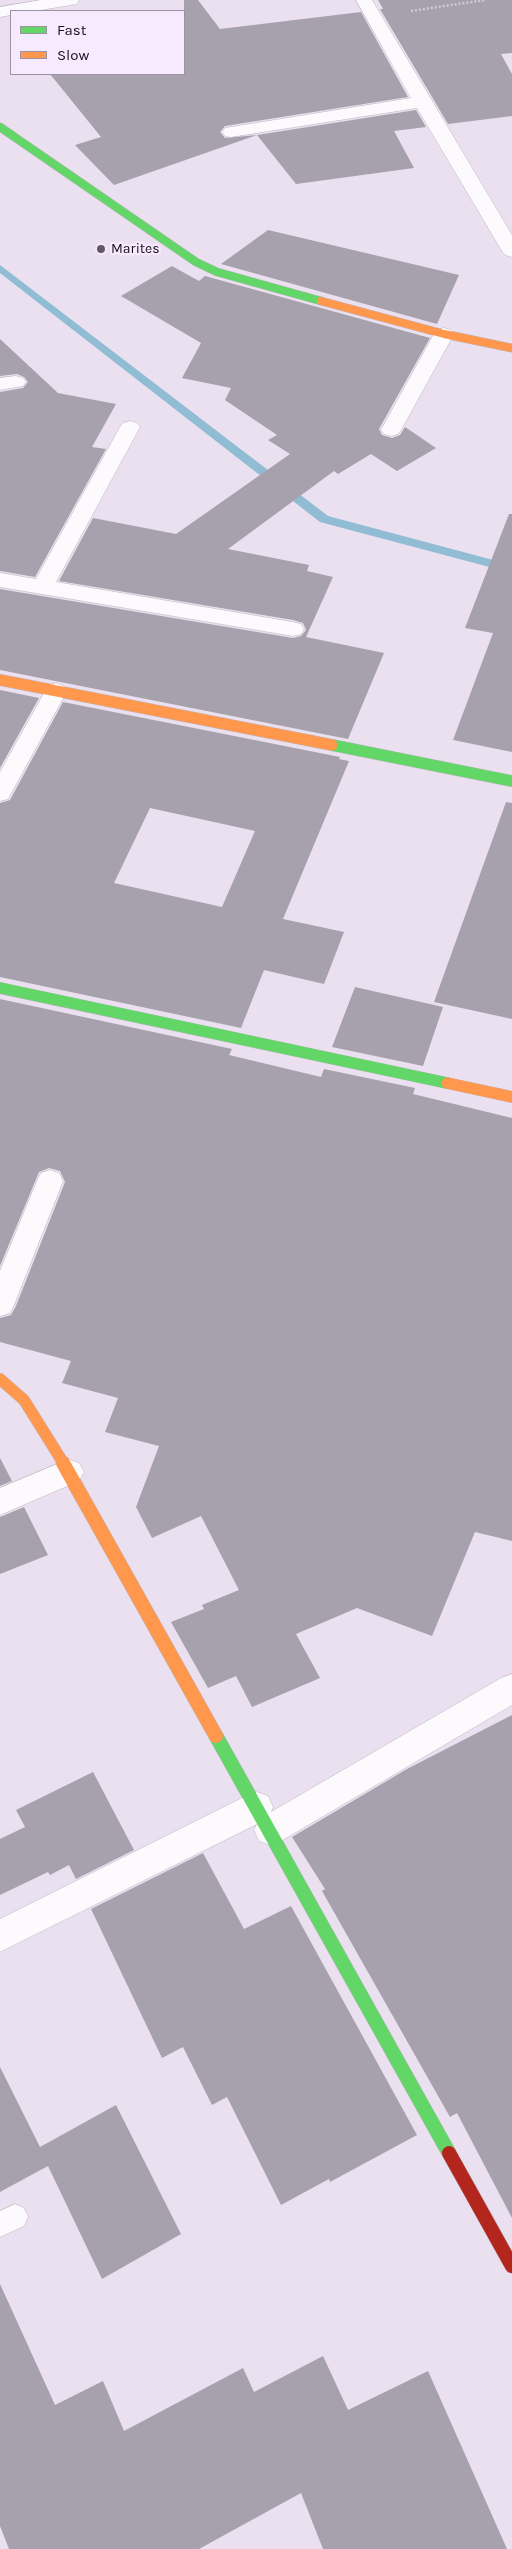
<!DOCTYPE html>
<html>
<head>
<meta charset="utf-8">
<style>
	body { margin:0 }
	#map { position:relative; width:512px; height:2549px; overflow:hidden; background:#eae0ef; font-family:Karla,sans-serif }
	canvas { display:block }
	.legend { position:absolute; left:10px; top:10px; width:175px; height:65px; box-sizing:border-box; background:#f7e9fe; border:1px solid #9d92a2; margin:0; padding:6px 9px; list-style:none; font-size:15px; color:#161019 }
	.legend li { display:flex; align-items:center; gap:10px; height:25px }
	.legend b { width:25px; border:1px solid #9d92a2 }
</style>
</head>
<body>
<div id="map">
<canvas width="512" height="2549"></canvas>
<ul class="legend">
<li><b style="height:6px;background:#63d668"></b>Fast</li>
<li><b style="height:6px;background:#ff974d"></b>Slow</li>
</ul>
</div>
<script>
const ctx = document.querySelector('canvas').getContext('2d');
ctx.lineJoin = 'round';
function fill(path, color) {
  ctx.fillStyle = color;
  ctx.fill(path, 'evenodd');
}
function trace(path, color, width, dash) {
  ctx.strokeStyle = color;
  ctx.lineWidth = width;
  ctx.lineCap = dash ? 'butt' : 'round';
  ctx.setLineDash(dash || []);
  ctx.stroke(path);
}
function write(font, color, halo, rows, align = 'center') {
  ctx.font = font + ' Karla,sans-serif';
  ctx.lineWidth = 4.5;
  ctx.setLineDash([]);
  ctx.textBaseline = 'middle';
  ctx.strokeStyle = halo;
  ctx.fillStyle = color;
  for (const [text, x, y, turn = 0] of rows) {
    ctx.save();
    ctx.translate(x, y);
    ctx.rotate((+turn || 0) * Math.PI / 180);
    ctx.textAlign = isNaN(turn) ? turn : align;
    if (halo) ctx.strokeText(text, 0, 0);
    ctx.fillText(text, 0, 0);
    ctx.restore();
  }
}
const stream = new Path2D(`
	M0,265L328,516L512,565V573L320,522L0,273Z`);
const building = new Path2D(`
	M184,0H198L220,29L361,12L408,97L225,126L220,132L225,138L257,135L114,185L75,145L101,137L50,74H184Z
	M378,0H512V53L501,54L512,74V116L448,124L380,9H383Z
	M416,110L426,127L394,131L414,168L296,184L257,135Z
	M268,230L459,275L437,324L221,264Z
	M172,266L199,281L205,276L430,338L379,429L382,435L392,438L400,435L405,427L436,448L397,471L371,454L338,474L334,471L228,549L309,565L307,571L333,577L306,637L384,653L348,739L0,670V589L293,638L301,636L306,630L303,623L293,620L59,581L93,518L176,534L290,454L268,440L277,435L225,400L231,388L182,378L201,343L121,296Z
	M0,339L58,393L116,404L92,447L106,449L35,577L0,571V392L23,388L28,382L24,377L17,374L0,376Z
	M509,514H512V752L453,740L493,633L465,628Z
	M0,690L39,698L0,768Z
	M63,702L340,757L339,759L349,761L283,919L344,932L324,984L264,970L241,1028L0,977V803L10,800ZM150,808L255,831L222,907L114,883Z
	M506,802L512,803V1019L434,1002Z
	M355,987L443,1007L423,1066L332,1047Z
	M0,999L232,1049L229,1055L321,1077L324,1069L415,1088L413,1094L512,1118V1541L475,1532L432,1636L357,1608L296,1634L320,1678L252,1707L236,1676L208,1688L171,1622L204,1609L202,1605L239,1590L201,1516L152,1538L136,1507L159,1446L105,1432L118,1398L62,1383L71,1361L0,1342V1318L11,1315L16,1306L65,1182L60,1171L49,1168L39,1172L0,1266Z
	M0,1458L12,1481L0,1486Z
	M24,1507L48,1555L0,1574V1517Z
	M512,1715V2218L457,2113L450,2117L322,1891L325,1889L292,1837L407,1769Z
	M93,1772L134,1850L76,1879L69,1865L50,1875L48,1872L0,1895V1839L25,1827L16,1810Z
	M203,1853L244,1929L291,1906L417,2135L330,2182L329,2179L281,2205L227,2097L212,2105L183,2047L162,2058L91,1909Z
	M0,2067L40,2147L116,2105L181,2234L102,2279L48,2166L0,2192Z
	M0,2284L55,2405L103,2381L124,2431L243,2368L254,2392L323,2356L348,2410L428,2371L507,2549H323L301,2493L199,2549H9L0,2526Z`);
const path = new Path2D(`
	M411,11L485,0`);
const lane = new Path2D(`
	M15,2204L24,2208L28,2217L24,2226L0,2237V2211Z`);
const street = new Path2D(`
	M41,0H79L77,4L35,11H11V15L0,17V7Z
	M356,0H372L512,235V257L505,255L502,251L417,108L231,137L225,136L222,132L225,128L231,127L411,98Z
	M444,328L451,330L454,334L401,430L398,434L391,436L384,434L381,430L434,334L437,330Z
	M16,376L23,378L26,382L23,386L0,390V378Z
	M130,421L137,423L140,427L56,582L293,622L301,624L304,629L301,634L293,636L0,587V573L36,579L120,427L123,423Z
	M56,683L64,686L67,691L8,799L0,801V772L48,686Z
	M50,1170L59,1173L63,1181L14,1305L10,1313L0,1316V1271L37,1181L41,1173Z
	M69,1459L79,1463L84,1472L79,1481L0,1515V1488Z
	M512,1674V1705L281,1841L270,1845L259,1841L254,1830L257,1824L0,1952V1919L246,1796L257,1792L268,1796L273,1807L271,1812L501,1678Z`);
const fastFar2 = new Path2D(`
	M0,127L196,262L217,272L321,301`);
const fastFar1 = new Path2D(`
	M332,745L512,781
	M0,988L447,1083`);
const fast = new Path2D(`
	M216,1736L449,2153`);
const slowFar2 = new Path2D(`
	M321,301L444,334L512,348`);
const slowFar1 = new Path2D(`
	M0,680L332,745
	M447,1083L512,1097
	M0,1379L24,1400L64,1464`);
const slow = new Path2D(`
	M63,1463L216,1736`);
const jam = new Path2D(`
	M449,2153L512,2266`);
const markers = [
	[101,249,5,"#605964"]
];
const farPoinames = [
	["Marites",111,249]
];
fill(stream, '#90bcd4');
fill(building, '#a7a1ad');
trace(lane, '#bdb6c1', 1);
trace(street, '#bdb6c1', 1);
trace(fastFar2, '#bdb6c1', 9);
trace(fastFar1, '#bdb6c1', 12);
trace(fast, '#bdb6c1', 15);
trace(slowFar2, '#bdb6c1', 9);
trace(slowFar1, '#bdb6c1', 12);
trace(slow, '#bdb6c1', 15);
trace(jam, '#bdb6c1', 15);
trace(path, '#d0ccd1', 2.5, [2, 2]);
fill(lane, '#fcfafd');
fill(street, '#fcfafd');
trace(fastFar2, '#63d668', 8);
trace(fastFar1, '#63d668', 11);
trace(fast, '#63d668', 14);
trace(slowFar2, '#ff974d', 8);
trace(slowFar1, '#ff974d', 11);
trace(slow, '#ff974d', 14);
trace(jam, '#b3261e', 14);
for (const [x, y, r, color] of markers) {
  const dot = new Path2D();
  dot.arc(x, y, r, 0, 2 * Math.PI);
  ctx.fillStyle = color;
  ctx.fill(dot);
  trace(dot, '#f7e9fe', 2);
}
write('14px', '#161019', '#f7e9fe', farPoinames, 'left');
</script>
</body>
</html>
